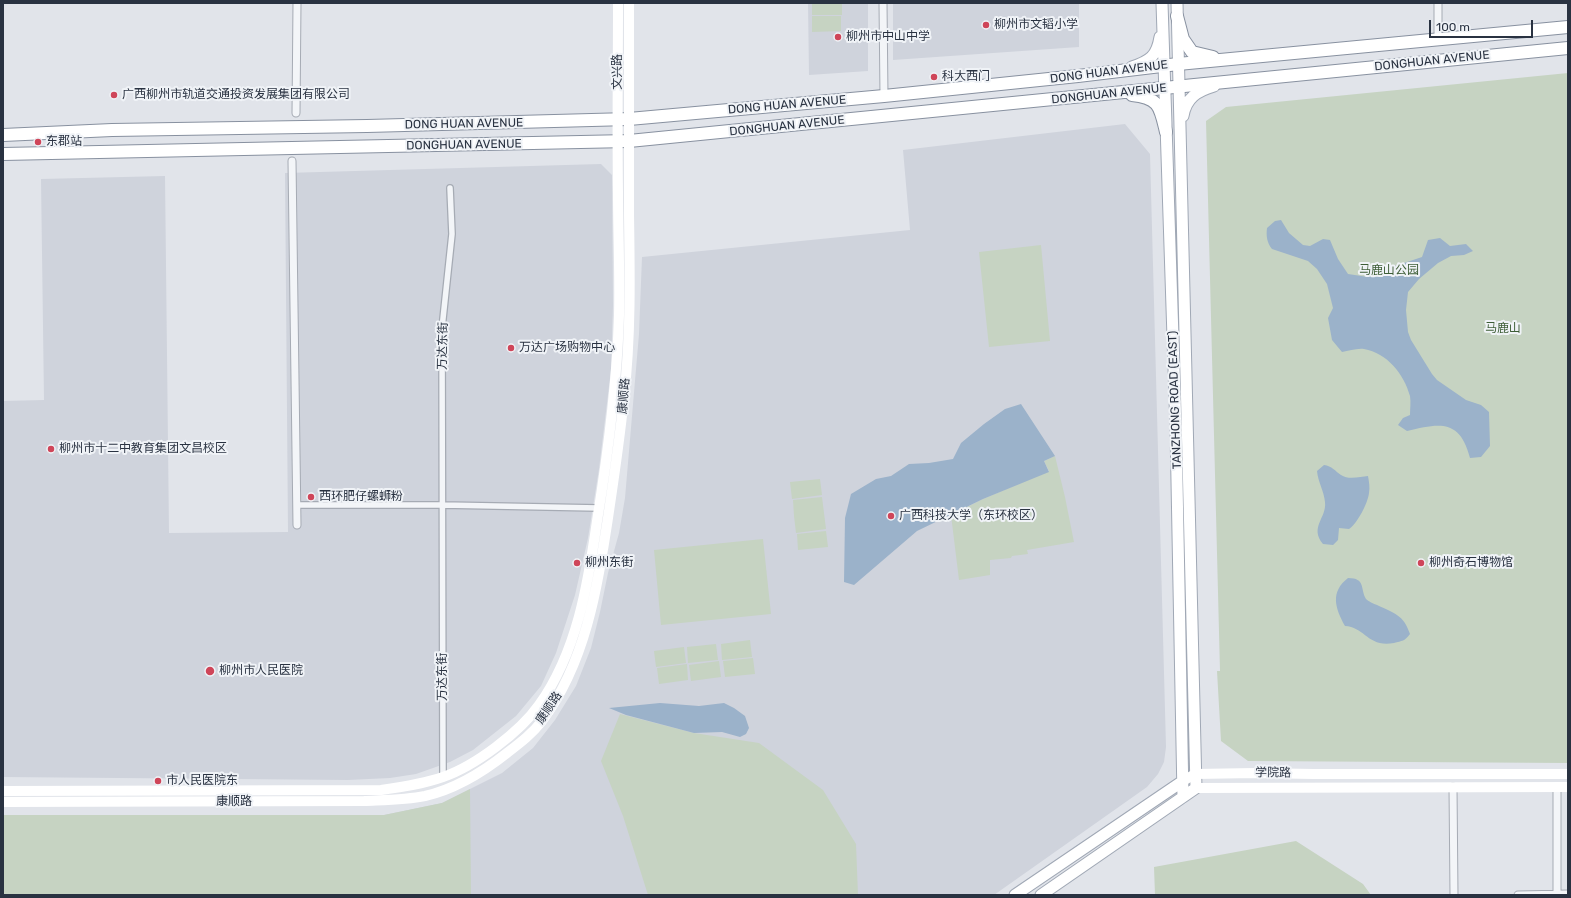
<!DOCTYPE html>
<html>
<head>
<meta charset="utf-8">
<style>
	body { margin:0 }
	#map { position:relative; width:1571px; height:898px; overflow:hidden; background:#e1e4ea; font-family:Rubik,sans-serif }
	canvas { display:block }
	.frame { position:absolute; inset:0; border:4px solid #293241; pointer-events:none }
	.scale { position:absolute; left:1429px; top:20px; width:104px; height:18px; box-sizing:border-box; border:2px solid #293241; border-top:0; padding-left:5px; font-size:12px; line-height:14px; white-space:nowrap; color:#293241; -webkit-text-stroke:3px #f0f3f7; paint-order:stroke }
</style>
</head>
<body>
<div id="map">
<canvas width="1571" height="898"></canvas>
<div class="frame"></div>
<div class="scale">100 m</div>
</div>
<script>
const ctx = document.querySelector('canvas').getContext('2d');
ctx.lineJoin = 'round';
function fill(path, color) {
  ctx.fillStyle = color;
  ctx.fill(path, 'evenodd');
}
function trace(path, color, width, dash) {
  ctx.strokeStyle = color;
  ctx.lineWidth = width;
  ctx.lineCap = dash ? 'butt' : 'round';
  ctx.setLineDash(dash || []);
  ctx.stroke(path);
}
function write(font, color, halo, rows, align = 'center') {
  ctx.font = font + ' Rubik,"Noto Sans SC",sans-serif';
  ctx.lineWidth = 4;
  ctx.setLineDash([]);
  ctx.textBaseline = 'middle';
  ctx.strokeStyle = halo;
  ctx.fillStyle = color;
  for (const [text, x, y, turn = 0] of rows) {
    ctx.save();
    ctx.translate(x, y);
    ctx.rotate((+turn || 0) * Math.PI / 180);
    ctx.textAlign = isNaN(turn) ? turn : align;
    if (halo) ctx.strokeText(text, 0, 0);
    ctx.fillText(text, 0, 0);
    ctx.restore();
  }
}
const built = new Path2D(`
	M808,3H868V71L809,75Z
	M893,3H1079V47L893,60Z
	M1125,124L1150,154L1166,747L1164,762L1158,774L1147,787L994,895H3V815H384L442,803L502,773L533,748L555,720L576,686L591,648L600,612L608,573L619,533L625,498L639,334L642,257L910,230L903,150Z
	M601,164L612,175L613,305L611,370L599,469L588,538L575,595L556,653L541,686L516,716L473,750L450,762L416,774L390,778L348,780L3,777V401L44,400L41,179L165,176L169,533L288,532L285,173Z`);
const green = new Path2D(`
	M812,3H842V15H812Z
	M812,16H841V31L812,32Z
	M1568,73V763L1248,761L1221,741L1217,671H1220L1206,121L1226,107Z
	M1041,245L1050,341L989,347L979,252Z
	M1055,456L1065,497L1074,542L1027,550L1028,554L1012,556L1011,558L990,560V575L959,580L951,515L983,499L1049,471L1044,461Z
	M820,479L822,495L792,499L790,482Z
	M822,497L824,513L794,516L793,500Z
	M824,513L826,529L796,533L794,516Z
	M826,531L828,547L798,550L797,534Z
	M763,539L771,614L661,625L654,550Z
	M750,640L752,657L722,660L721,644Z
	M716,644L718,660L688,663L687,647Z
	M684,647L686,663L656,667L654,651Z
	M753,658L755,674L725,677L723,661Z
	M719,661L721,677L691,681L689,665Z
	M687,664L688,680L659,684L657,668Z
	M620,714L694,733L759,743L823,790L856,844L858,895H648L623,816L601,761Z
	M470,789L471,895H3V815H384L442,803Z
	M1296,841L1363,884L1371,895H1155L1154,867Z`);
const water = new Path2D(`
	M1281,220L1289,233L1303,245L1310,246L1323,239L1330,240L1338,259L1348,274L1368,277L1378,268L1395,266L1422,257L1428,240L1440,238L1450,246L1466,244L1473,251L1464,255L1451,256L1438,263L1419,279L1408,292L1406,310L1408,332L1411,340L1432,374L1437,380L1466,400L1481,405L1489,412L1490,446L1481,457L1470,458C1460,419 1440,423 1407,431L1398,425L1403,418L1410,415C1410,409 1411,402 1410,396C1404,374 1387,353 1364,349C1357,348 1349,351 1342,352L1332,340L1328,318L1333,308L1327,284L1317,269L1308,261L1272,249C1267,243 1266,236 1267,228L1275,221Z
	M1021,404L1055,456L1044,461L1049,472L983,499L917,531L854,585L844,582L845,518L851,494L876,479L891,476L909,464L929,463L953,459L961,443L984,424L1005,409Z
	M1324,465C1332,466 1335,471 1341,475C1348,480 1360,477 1368,476C1369,482 1370,487 1369,493C1368,503 1357,524 1349,529L1339,528L1338,540L1333,545L1323,544C1309,527 1327,518 1325,502C1324,491 1318,482 1317,471Z
	M1348,578C1366,578 1360,589 1366,599C1368,601 1374,604 1377,605C1394,613 1404,615 1410,634C1405,641 1402,641 1394,643C1368,648 1365,627 1345,626C1335,608 1330,592 1348,578Z
	M660,703L699,706L724,703L734,708L745,716L749,728L746,734L740,737L722,732L694,733L626,715L609,708Z`);
const pedestrian = new Path2D(`
	M297,505H442L599,508
	M443,777L442,328L452,234L450,188`);
const minor = new Path2D(`
	M883,3L884,96
	M1438,39V3
	M296,113L297,3
	M292,161L297,525
	M1453,787L1454,895
	M1557,787V894
	M1518,895L1568,894`);
const secondary = new Path2D(`
	M1183,781L1195,774L1255,773L1314,774H1568
	M1196,788L1568,787
	M3,791L381,790C402,787 423,784 443,777C475,766 520,732 539,705C577,652 588,584 597,521C608,453 617,384 619,315C620,274 618,233 618,193C617,129 618,66 618,3
	M3,802L364,801C384,800 405,800 425,796C456,789 483,772 507,753C520,743 532,734 542,721C586,662 597,589 608,518C614,478 620,438 624,397C631,337 630,275 629,214C629,144 629,73 629,3`);
const primary = new Path2D(`
	M1162,3L1176,429L1183,797
	M1132,67C1150,61 1157,56 1160,37
	M1183,116C1186,98 1197,91 1214,86
	M1015,895L1183,781
	M1041,895L1196,788L1177,3`);
const trunk = new Path2D(`
	M1177,16L1183,39L1192,52L1213,57
	M1132,95C1160,98 1160,107 1166,132
	M3,135L112,130L367,126L629,119L884,96L1078,76L1178,64L1568,27
	M3,154L629,141L1568,48`);
const markers = [
	[986,25,4,"#cf4559"],
	[838,37,4,"#cf4559"],
	[934,77,4,"#cf4559"],
	[114,95,4,"#cf4559"],
	[38,142,4,"#cf4559"],
	[511,348,4,"#cf4559"],
	[51,449,4,"#cf4559"],
	[311,497,4,"#cf4559"],
	[891,516,4,"#cf4559"],
	[577,563,4,"#cf4559"],
	[1421,563,4,"#cf4559"],
	[210,671,5,"#cf4559"],
	[158,781,4,"#cf4559"]
];
const poiNames = [
	["柳州市文韬小学",994,25],
	["柳州市中山中学",846,37],
	["科大西门",942,77],
	["广西柳州市轨道交通投资发展集团有限公司",122,95],
	["东郡站",46,142],
	["万达广场购物中心",519,348],
	["柳州市十二中教育集团文昌校区",59,449],
	["西环肥仔螺蛳粉",319,497],
	["广西科技大学（东环校区）",899,516],
	["柳州东街",585,563],
	["柳州奇石博物馆",1429,563],
	["柳州市人民医院",219,671],
	["市人民医院东",166,781]
];
const streetNames = [
	["DONGHUAN AVENUE",1432,61,-6],
	["文兴路",618,72,-90],
	["DONG HUAN AVENUE",1109,72,-7],
	["DONGHUAN AVENUE",1109,94,-6],
	["DONG HUAN AVENUE",787,105,-5],
	["DONG HUAN AVENUE",464,124,-1],
	["DONGHUAN AVENUE",787,126,-6],
	["DONGHUAN AVENUE",464,145,-1],
	["万达东街",443,346,-89],
	["康顺路",624,396,-85],
	["TANZHONG ROAD (EAST)",1175,400,-92],
	["万达东街",443,677,-90],
	["康顺路",549,708,-56],
	["学院路",1273,773,1],
	["康顺路",234,802]
];
const parkNames = [
	["马鹿山公园",1389,271],
	["马鹿山",1503,329]
];
fill(built, '#cfd3dc');
fill(green, '#c6d3c2');
fill(water, '#9bb2ca');
trace(pedestrian, '#a6abb4', 8);
trace(minor, '#a6abb4', 9);
trace(primary, '#a0a8b5', 13);
trace(trunk, '#8891a0', 14);
trace(pedestrian, '#f3f5f8', 5.5);
trace(minor, '#f3f5f8', 7);
trace(secondary, '#fff', 10);
trace(primary, '#fff', 11);
trace(trunk, '#fff', 12);
for (const [x, y, r, color] of markers) {
  const dot = new Path2D();
  dot.arc(x, y, r, 0, 2 * Math.PI);
  ctx.fillStyle = color;
  ctx.fill(dot);
  trace(dot, '#f0f3f7', 1.5);
}
write('12px', '#293241', '#f0f3f7', poiNames, 'left');
write('12px', '#293241', '#f0f3f7', streetNames);
write('12px', '#3d5d36', '#f0f3f7', parkNames);
</script>
</body>
</html>
